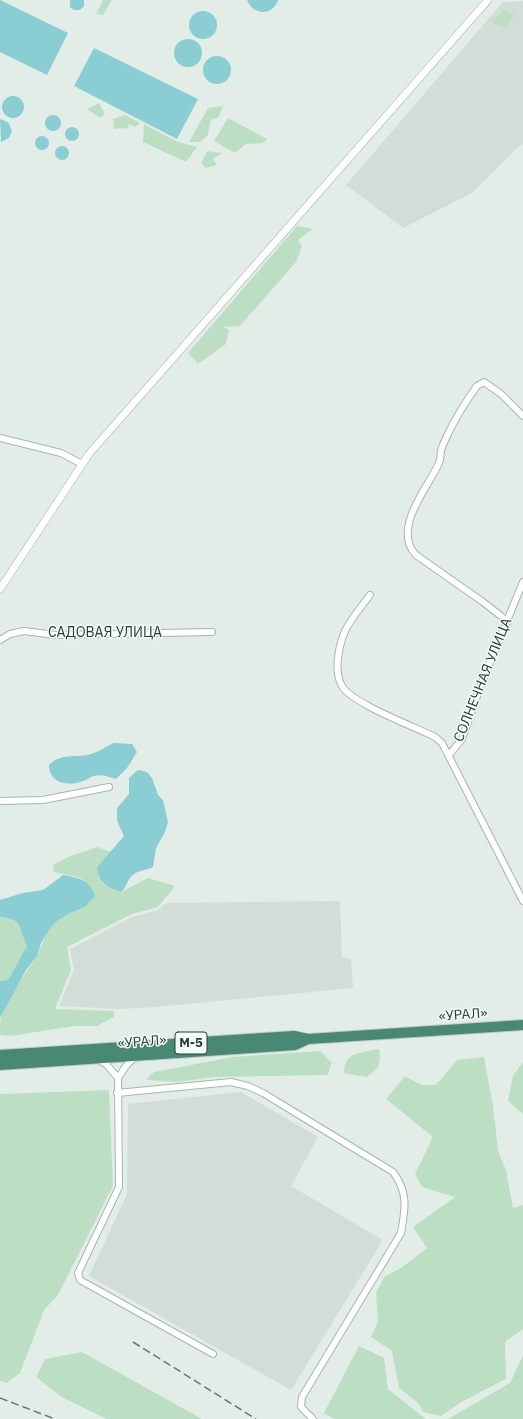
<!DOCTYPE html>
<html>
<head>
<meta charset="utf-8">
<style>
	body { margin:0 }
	canvas { display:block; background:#e3ede8 }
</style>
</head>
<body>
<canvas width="523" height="1419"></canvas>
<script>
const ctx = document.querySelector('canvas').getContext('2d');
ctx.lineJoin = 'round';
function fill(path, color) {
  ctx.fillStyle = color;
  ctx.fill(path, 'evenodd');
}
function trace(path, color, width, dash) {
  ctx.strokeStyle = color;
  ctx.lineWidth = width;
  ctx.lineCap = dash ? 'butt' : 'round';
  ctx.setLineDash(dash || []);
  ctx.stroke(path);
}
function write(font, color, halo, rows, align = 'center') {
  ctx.font = font + ' "IBM Plex Sans",sans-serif';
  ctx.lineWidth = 3;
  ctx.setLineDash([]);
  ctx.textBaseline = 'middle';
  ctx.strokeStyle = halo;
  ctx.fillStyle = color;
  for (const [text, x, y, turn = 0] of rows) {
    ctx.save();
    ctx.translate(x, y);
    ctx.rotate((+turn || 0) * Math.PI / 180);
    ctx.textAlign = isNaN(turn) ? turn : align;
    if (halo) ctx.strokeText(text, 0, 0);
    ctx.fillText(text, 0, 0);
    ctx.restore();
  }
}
const built = new Path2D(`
	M523,1V143L472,193L403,228L346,185L503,2Z
	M340,901L342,957L351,959L353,988L156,1007L120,1009L59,1006L74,970L70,949L130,918L158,910L166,903Z
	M241,1092L318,1137L291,1186L383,1240L291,1390L89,1276L127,1194L128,1104Z`);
const green = new Path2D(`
	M103,0H112L103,15L96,14Z
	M503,10L515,15L505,28L492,23Z
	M99,103L105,114L100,118L87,109Z
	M223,106L218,118L211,119L208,135L200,142H189L208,108Z
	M125,115L140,123L135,127L129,124L128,128L114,129L113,119Z
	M228,118L267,139L263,143L246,144L235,153L214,141Z
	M144,124L178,142L197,147L186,162L143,142Z
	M207,151L222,153L213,159L217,165L206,168L201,163Z
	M297,226L313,229L298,240L302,246L296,262L240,326L223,327L229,330L226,344L198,364L188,353Z
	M98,847L111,852L105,858L98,876L103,884L121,892L148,878L175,886L158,907L132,914L67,947L71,970L55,1009L114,1011V1017L97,1026H74L11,1036L0,1035C0,1030 0,1022 1,1017C9,995 24,976 36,957C42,947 44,935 51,926C60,916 73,912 85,907L93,889L81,878L54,872L53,865L68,857Z
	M0,917C23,919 18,927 27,946L8,980L0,981Z
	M379,1049C382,1063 379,1068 367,1077L344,1073C344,1051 362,1053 379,1049Z
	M320,1051L332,1063L327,1075L214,1077L176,1082L146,1080L154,1072L233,1057Z
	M484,1057L493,1106L498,1151L506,1170L513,1208L523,1205V1329L505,1342L506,1379L463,1401L441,1416L423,1412L419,1404L399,1388L392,1351L371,1337L378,1321L376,1293L384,1277L401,1268L427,1248L413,1227L455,1197L422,1187L415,1174L433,1137L386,1099L405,1076L422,1085H436L457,1060Z
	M523,1062V1114L508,1101L513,1076Z
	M109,1090L113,1186L58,1295L44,1310L20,1373L7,1383L0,1381V1094Z
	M359,1346L384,1358L388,1389L426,1419H334L324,1413Z
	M82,1352L202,1419H107L63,1398L36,1377L45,1359Z
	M523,1355V1419H448L510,1383Z`);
const water = new Path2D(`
	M0,0L68,33L47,75L0,52Z
	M70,0H84V6L80,10H74L70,7Z
	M247,0H278C273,16 253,16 247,0Z
	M189 25a14 14 0 1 1 28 0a14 14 0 1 1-28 0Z
	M174 53a14 14 0 1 1 28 0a14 14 0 1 1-28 0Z
	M94,48L198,99L177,139L74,86Z
	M203 70a14 14 0 1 1 28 0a14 14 0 1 1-28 0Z
	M2 107a11 11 0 1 1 22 0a11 11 0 1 1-22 0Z
	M45 123a8 8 0 1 1 16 0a8 8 0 1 1-16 0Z
	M0,119L8,122L12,131L9,138L1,142Z
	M65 134a7 7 0 1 1 14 0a7 7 0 1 1-14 0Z
	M35 143a7 7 0 1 1 14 0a7 7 0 1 1-14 0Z
	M55 153a7 7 0 1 1 14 0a7 7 0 1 1-14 0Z
	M114,743L132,744L137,752L127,768L116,779C108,777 102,774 94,776C90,777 87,780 83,781C68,787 49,783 49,765C60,753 76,758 91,754C99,752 106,746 114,743Z
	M138,770L147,772L152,778L158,795L163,800L168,822L165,832L156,848L153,867C145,871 136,870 130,878C126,883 127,887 121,892C107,887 98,883 97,867L124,836L117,821V808L129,794V778Z
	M63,875C78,878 90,879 95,896L85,907L70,913L58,920L51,927L41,943L37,956L26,970L0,1018V981L8,980L27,946C18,927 23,919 0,917V900L23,893L43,890Z`);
const minor = new Path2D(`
	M0,438L61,453L82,464
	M370,595C362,606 347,623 343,636C338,650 334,672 342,686C351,703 415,727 435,737L442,743L523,901
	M507,623L501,616L483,602L416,555C391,529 429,486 439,463C441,459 440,455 441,451C442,446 445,441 447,436C455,419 466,401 477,386L484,382L501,394L523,416
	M0,640L10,634L24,631L56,635L212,632
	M449,755L462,739L483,679L523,582
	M0,801L43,800L109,787
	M135,1057L126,1066L118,1078L119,1187L78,1273L80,1280L213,1354
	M97,1059L106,1064L118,1078
	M117,1093L231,1082L248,1086L263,1093L393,1172C409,1193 405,1210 401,1233L302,1397L301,1407L313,1419`);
const tertiary = new Path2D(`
	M0,589L89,454L488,0`);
const trunk = new Path2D(`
	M0,1055L294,1036L308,1039L523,1025
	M0,1065L295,1045L308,1039`);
const rail = new Path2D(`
	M133,1342L256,1419
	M0,1398L55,1419`);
const shields = [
	[191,1043,32]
];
const shieldNames = [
	["М-5",191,1043]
];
const streetNames = [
	["САДОВАЯ УЛИЦА",105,633],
	["СОЛНЕЧНАЯ УЛИЦА",483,680,-68],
	["«УРАЛ»",463,1015,-4],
	["«УРАЛ»",142,1042,-4]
];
fill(built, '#d2ddd7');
fill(green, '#bcdfc3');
fill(water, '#8acdd3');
trace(minor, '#a5b6af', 8);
trace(tertiary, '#a5b6af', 8);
trace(trunk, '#c1cac7', 12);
trace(minor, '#fff', 6);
trace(tertiary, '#fff', 7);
trace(trunk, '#4a8876', 10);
trace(rail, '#5d7b71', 1.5, [8, 4]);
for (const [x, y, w] of shields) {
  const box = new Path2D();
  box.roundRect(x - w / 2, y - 11, w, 22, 3);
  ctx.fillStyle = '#f4faf7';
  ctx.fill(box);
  trace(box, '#224036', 1);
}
write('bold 13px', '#224036', null, shieldNames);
write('14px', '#224036', '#f4faf7', streetNames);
</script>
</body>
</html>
